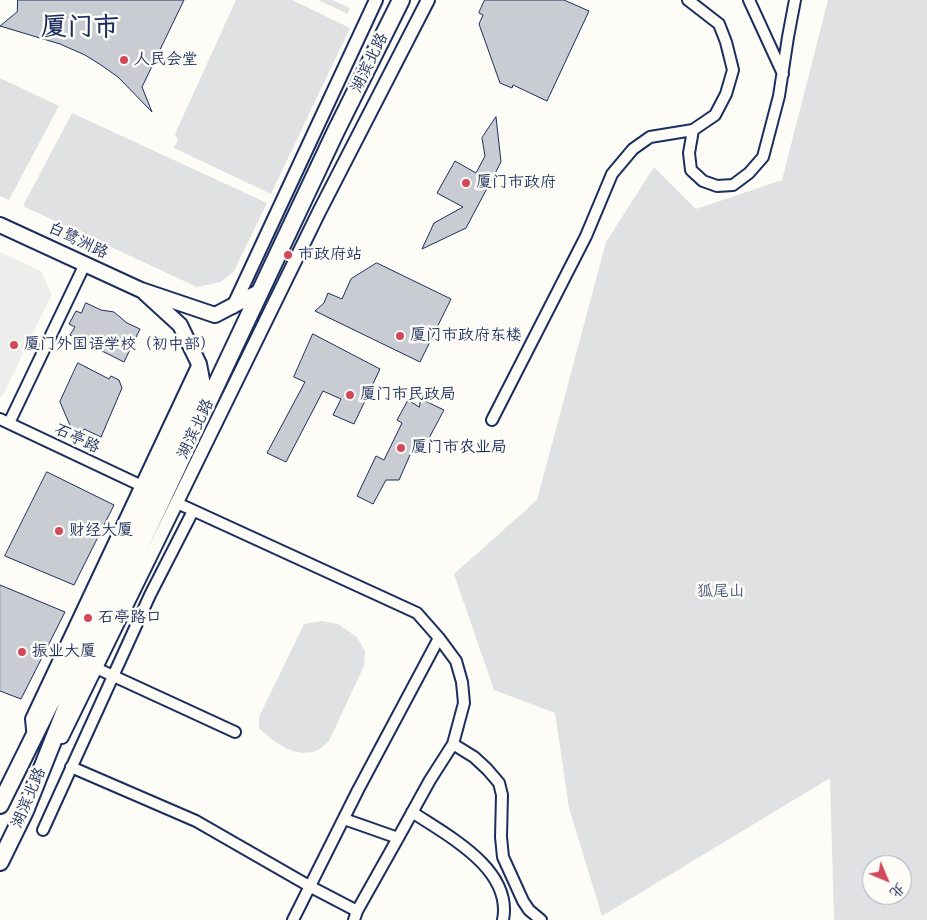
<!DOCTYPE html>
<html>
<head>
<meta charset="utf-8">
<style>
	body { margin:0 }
	#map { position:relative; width:927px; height:920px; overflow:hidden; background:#fdfcf7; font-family:Sriracha,"LXGW WenKai TC",sans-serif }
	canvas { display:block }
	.north { position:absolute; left:862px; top:855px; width:50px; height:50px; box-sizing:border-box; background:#fdfcf7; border:1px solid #a3aaba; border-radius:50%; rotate:135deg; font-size:14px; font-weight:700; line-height:20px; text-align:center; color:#1b2f5e }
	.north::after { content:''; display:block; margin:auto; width:18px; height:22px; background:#d1495b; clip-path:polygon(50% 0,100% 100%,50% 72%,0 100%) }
</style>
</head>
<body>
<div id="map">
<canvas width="927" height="920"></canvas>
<div class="north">北</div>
</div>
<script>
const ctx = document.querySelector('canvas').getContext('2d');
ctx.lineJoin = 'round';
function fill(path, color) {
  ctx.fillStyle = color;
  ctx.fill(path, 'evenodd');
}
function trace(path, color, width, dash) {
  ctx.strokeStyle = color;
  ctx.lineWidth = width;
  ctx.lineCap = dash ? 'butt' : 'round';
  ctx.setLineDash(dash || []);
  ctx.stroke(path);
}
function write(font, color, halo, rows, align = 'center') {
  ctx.font = font + ' Sriracha,"LXGW WenKai TC",sans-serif';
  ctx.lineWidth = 5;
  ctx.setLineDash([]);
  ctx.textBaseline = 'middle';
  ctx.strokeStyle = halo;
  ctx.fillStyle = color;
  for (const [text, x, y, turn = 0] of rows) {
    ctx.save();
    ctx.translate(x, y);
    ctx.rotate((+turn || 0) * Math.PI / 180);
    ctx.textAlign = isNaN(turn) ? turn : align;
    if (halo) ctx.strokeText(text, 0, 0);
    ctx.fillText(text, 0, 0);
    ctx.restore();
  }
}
const built = new Path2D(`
	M0,252L41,271L52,294L3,395L0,397Z`);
const green = new Path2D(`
	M236,0H292L350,28L271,194L174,148L178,140L175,134Z
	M318,0H332L350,8L348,14Z
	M828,0H927V920H834L830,778L602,916L569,808L555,713L494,690L454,574L537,500L606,242L654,167L696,209L782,180ZM872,865H902V895H872Z
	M0,78L59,106L9,200L0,196Z
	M72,113L267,203L234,271L221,282L197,287L23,206Z
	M322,621L338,624L357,637L365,651L364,666L329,741C326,743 323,747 320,749C298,761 273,742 259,728V717L304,624Z`);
const building = new Path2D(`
	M18,0H184L142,87L152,112L118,77L101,65L85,55L60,44L0,26L17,12Z
	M485,0H564L589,11L547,101L513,85L512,88L500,83L479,24L483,15L479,13Z
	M496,117L501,162L466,228L422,249L434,223L463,207L437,193L455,161L476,173L485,156L482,138Z
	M377,263L451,299L420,362L315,311L324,303L328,293L342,299L351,279Z
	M86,303L101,310L114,312L127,323L140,329L124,362L70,335L75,327L69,324L76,311L81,313Z
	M313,334L380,369L354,424L333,415L341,399L323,391L286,462L267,453L305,382L294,377Z
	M78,363L109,379L111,376L119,380L122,388L101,437L84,429L82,434L72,430L60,402Z
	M421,399L444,410L428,440L417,439L399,480H386L373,504L357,496L376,456L384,460L402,423L397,420L408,400L419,407Z
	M47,472L114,505L74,585L5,556Z
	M0,585L65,612L21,699L0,691Z`);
const minor = new Path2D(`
	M749,0L783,74
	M693,130L689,153L691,170L703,181L717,186L733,185L749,173L763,157L779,96L788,37L795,0
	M0,419L142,486
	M492,420L586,236L612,174L633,149L650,137L693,130L715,115L726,94L733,70L726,42L719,24L688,0
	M9,423L85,264
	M177,503L417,613L439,638L456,661L462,682L464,703L453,744L430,780L398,838L344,819
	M96,668L235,732
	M453,744L474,757L487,769L499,783L502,795L501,837L503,857L523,901L529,910L541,920
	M71,767L196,821L311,887L357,911
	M412,812C448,836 513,869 503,920
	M43,830L150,595L193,511
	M293,920L358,790L439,638
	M354,920L357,911L398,838`);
const tertiary = new Path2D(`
	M233,307L376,0
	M62,737L319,212L428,0
	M34,739L32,719L199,364`);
const secondary = new Path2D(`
	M0,225L141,290L215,315L261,291
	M145,293L180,325L199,364L203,385`);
const primary = new Path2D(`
	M0,805L108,587L203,385
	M0,862L25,811L76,683L119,591L335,133L401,0`);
const markers = [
	[124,60,5,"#d1495b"],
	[466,183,5,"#d1495b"],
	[288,255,5,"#d1495b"],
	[400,336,5,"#d1495b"],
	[14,345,5,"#d1495b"],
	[350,395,5,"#d1495b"],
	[401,448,5,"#d1495b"],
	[59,531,5,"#d1495b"],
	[88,618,5,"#d1495b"],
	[22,652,5,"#d1495b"]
];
const poiNames = [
	["人民会堂",134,60],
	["厦门市政府",476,183],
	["市政府站",298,255],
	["厦门市政府东楼",410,336],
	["厦门外国语学校（初中部）",24,345],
	["厦门市民政局",360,395],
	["厦门市农业局",411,448],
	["财经大厦",69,531],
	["石亭路口",98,618],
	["振业大厦",32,652]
];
const streetNames = [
	["湖滨北路",370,63,-64],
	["白鹭洲路",78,241,25],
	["湖滨北路",196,429,-65],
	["石亭路",77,439,25],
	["湖滨北路",29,798,-67]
];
const parkNames = [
	["狐尾山",721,592]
];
const townNames = [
	["厦门市",80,28]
];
fill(built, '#edeeec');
fill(green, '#e0e1e3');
fill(building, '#c9ccd3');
trace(building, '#1b2f5e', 1);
trace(minor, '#1b2f5e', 14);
trace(tertiary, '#1b2f5e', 16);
trace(secondary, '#1b2f5e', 18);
trace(primary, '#1b2f5e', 20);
trace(minor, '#fdfcf7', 10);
trace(tertiary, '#fdfcf7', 12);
trace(secondary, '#fdfcf7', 14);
trace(primary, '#fdfcf7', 16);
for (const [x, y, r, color] of markers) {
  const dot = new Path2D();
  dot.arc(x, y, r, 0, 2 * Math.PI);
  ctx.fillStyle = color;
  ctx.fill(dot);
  trace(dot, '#fdfcf7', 2);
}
write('16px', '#1b2f5e', '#fdfcf7', poiNames, 'left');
write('16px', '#1b2f5e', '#fdfcf7', streetNames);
write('16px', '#4c5c7f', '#fdfcf7', parkNames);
write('bold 26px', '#1b2f5e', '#fdfcf7', townNames);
</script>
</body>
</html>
